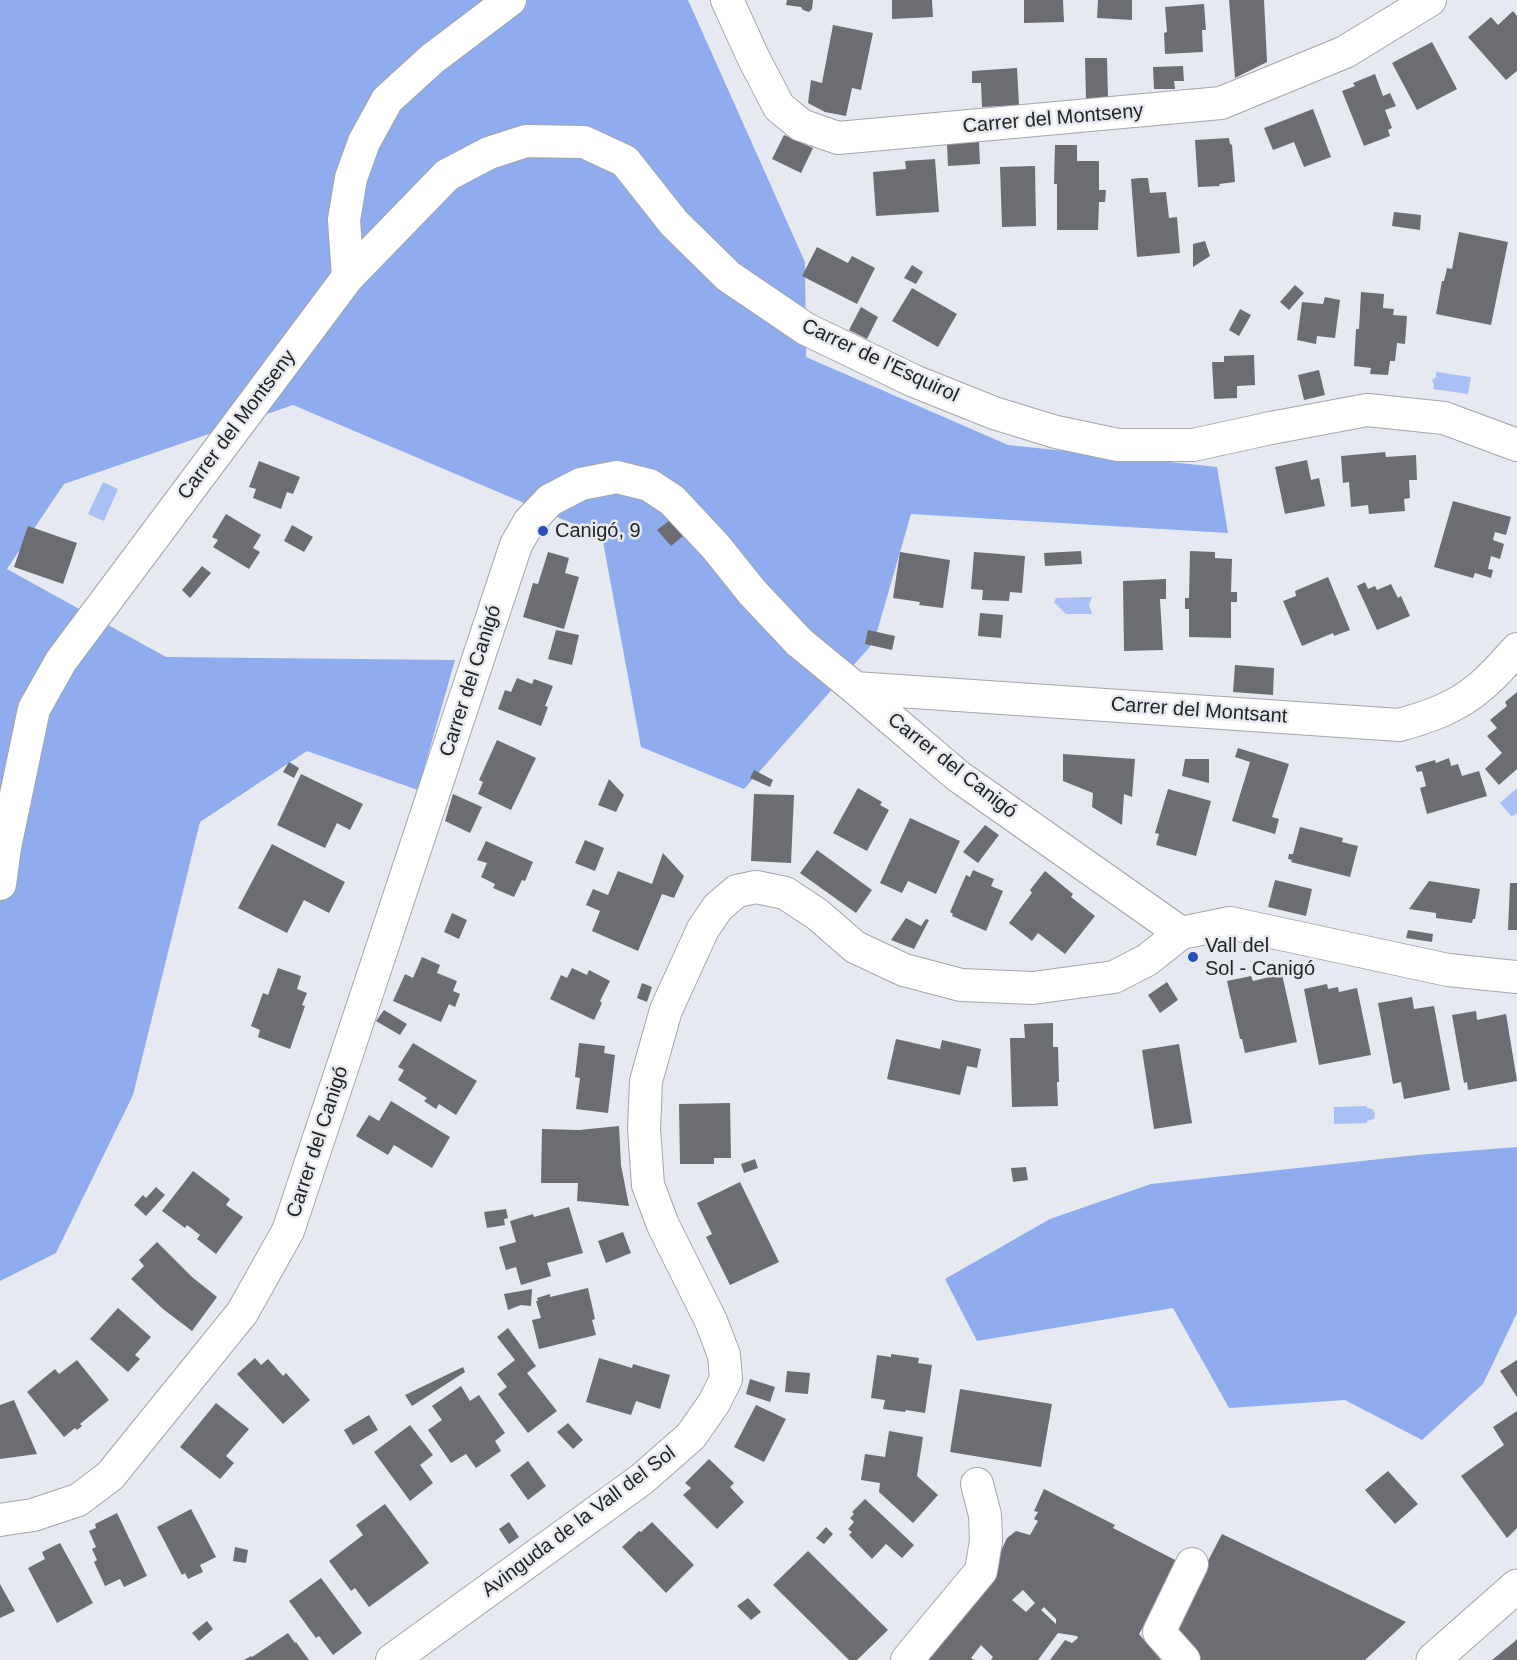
<!DOCTYPE html>
<html>
<head>
<meta charset="utf-8">
<style>
	body { margin:0 }
	canvas { display:block; background:#e6e9ef }
</style>
</head>
<body>
<canvas width="1517" height="1660"></canvas>
<script>
const ctx = document.querySelector('canvas').getContext('2d');
ctx.lineJoin = 'round';
function fill(path, color) {
  ctx.fillStyle = color;
  ctx.fill(path, 'evenodd');
}
function trace(path, color, width, dash) {
  ctx.strokeStyle = color;
  ctx.lineWidth = width;
  ctx.lineCap = dash ? 'butt' : 'round';
  ctx.setLineDash(dash || []);
  ctx.stroke(path);
}
function write(font, color, halo, rows, align = 'center') {
  ctx.font = font + ' Helvetica,sans-serif';
  ctx.lineWidth = 5;
  ctx.setLineDash([]);
  ctx.textBaseline = 'middle';
  ctx.strokeStyle = halo;
  ctx.fillStyle = color;
  for (const [text, x, y, turn = 0] of rows) {
    ctx.save();
    ctx.translate(x, y);
    ctx.rotate((+turn || 0) * Math.PI / 180);
    ctx.textAlign = isNaN(turn) ? turn : align;
    if (halo) ctx.strokeText(text, 0, 0);
    ctx.fillText(text, 0, 0);
    ctx.restore();
  }
}
const forest = new Path2D(`
	M0,0H688L805,262L806,357L1008,445L1217,467L1228,533L911,514L874,642L744,789L641,747L602,536L293,405L64,484L7,569L166,657L455,660L418,790L307,751L200,822L133,1095L56,1253L0,1281Z
	M1517,1147V1313L1483,1384L1422,1440L1345,1400L1229,1408L1173,1308L977,1341L945,1279L1050,1219L1151,1184L1417,1155Z`);
const water = new Path2D(`
	M1436,372L1471,377L1468,394L1433,389L1434,385L1432,380L1436,377Z
	M103,482L118,489L104,521L88,514Z
	M1092,597L1089,605L1092,614H1066L1054,602L1056,598Z
	M1517,788V813L1512,817L1500,803Z
	M1367,1106V1108L1372,1109L1375,1113L1374,1119L1367,1121V1123L1334,1124V1107Z`);
const building = new Path2D(`
	M787,0H813L812,9L809,12L803,10L801,7L786,5Z
	M892,0H932L933,17L892,19Z
	M1024,0H1063L1064,22L1024,23Z
	M1098,0H1132V20L1097,18Z
	M1229,0H1264L1267,62L1235,78Z
	M1204,4L1206,30H1202L1203,52L1165,54L1164,33L1167,32L1165,7Z
	M1513,11L1517,16V71L1506,80L1468,37L1491,17L1498,25Z
	M833,25L873,33L861,90L852,88L846,116L825,112L808,103L811,80L822,83Z
	M1432,42L1457,89L1417,110L1392,63Z
	M1085,58H1107L1108,98L1086,99Z
	M1183,66L1184,81H1174L1175,89H1154L1153,67Z
	M1017,68L1019,105L982,107L981,83H972V71Z
	M1375,74L1383,96L1390,93L1396,106L1385,110L1392,128L1388,130L1390,136L1364,146L1342,91L1355,86L1353,83Z
	M1313,109L1331,157L1304,167L1294,142L1273,150L1264,128Z
	M784,135L813,148L801,173L772,159Z
	M1229,138L1230,144L1232,145L1235,182L1219,184L1220,186L1198,187L1195,140Z
	M979,142L980,164L948,166L947,144Z
	M1055,145H1077V161H1099V190H1106L1105,202H1099L1098,230H1057V184H1054Z
	M935,159L939,212L876,216L873,172L906,169L905,161Z
	M1035,166L1036,226L1002,227L1000,167Z
	M1140,178H1148L1150,193L1166,192L1169,218L1177,217L1180,253L1137,257L1131,179Z
	M1394,212L1421,215L1420,230L1392,226Z
	M1459,232L1508,242L1491,325L1436,314L1442,281H1444L1447,268L1452,269Z
	M1205,241L1210,256L1193,267V244Z
	M817,247L848,263L852,256L875,268L857,304L802,276Z
	M912,265L923,272L916,284L904,278Z
	M1295,285L1304,293L1289,310L1280,302Z
	M912,288L957,314L938,347L892,321Z
	M1361,292L1384,294L1383,308L1394,309L1393,315L1407,316L1405,344L1397,343L1395,361H1390L1388,375L1370,374L1371,368L1354,366L1356,329H1359Z
	M1325,297L1340,300L1335,338L1317,336L1316,344L1297,340L1302,302L1323,304Z
	M861,307L878,317L867,339L849,330Z
	M1240,309L1251,315L1239,336L1229,330Z
	M1254,355L1255,385L1237,386V398L1214,399L1212,362H1224V356Z
	M1319,370L1325,395L1304,400L1298,375Z
	M1385,452L1386,457L1416,455L1417,480H1409L1410,498L1404,499L1405,511L1369,514L1368,505L1351,507L1349,482L1343,483L1341,456Z
	M1307,460L1311,480L1319,478L1325,506L1285,514L1275,467Z
	M259,461L300,477L293,494L287,492L281,509L253,498L256,489L249,487Z
	M1453,501L1511,517L1506,535L1495,532L1493,540L1504,544L1500,559L1491,556L1488,569L1493,570L1491,578L1475,573L1473,578L1434,567Z
	M226,514L261,535L253,548L260,552L249,569L213,547L218,540L212,537Z
	M670,520L683,536L671,546L657,530Z
	M292,525L313,537L304,552L284,541Z
	M28,526L77,543L63,584L14,567Z
	M1081,551L1082,564L1045,566L1044,553Z
	M1190,551L1215,552V558L1232,559L1231,592H1237V602H1231V638L1189,637V609H1185V598H1189Z
	M548,552L569,558L565,573L579,577L564,629L523,617L533,583L538,584Z
	M900,552L950,560L943,608L919,605L920,602L893,598Z
	M974,552L1025,556L1022,593L1010,592L1009,601L982,600L983,590L971,589Z
	M202,566L211,573L190,598L182,590Z
	M1328,577L1350,630L1334,636L1333,633L1302,646L1283,601L1296,596L1295,591Z
	M1166,579V599H1160L1163,650L1124,651L1123,581Z
	M1365,582L1368,589L1375,586L1377,590L1391,584L1398,598L1401,596L1410,616L1377,630L1357,586Z
	M980,613L1003,615L1001,638L978,636Z
	M556,630L579,635L572,665L548,659Z
	M868,630L895,636L892,650L865,644Z
	M1235,665L1274,668L1273,695L1233,692Z
	M517,678L532,684L534,679L553,686L545,706L548,707L541,726L498,709L505,690L511,692Z
	M1517,692V769L1499,785L1485,769L1502,753L1487,736L1497,728L1490,720L1507,706L1505,702Z
	M497,740L536,758L511,810L478,794L483,782L479,780Z
	M1238,748L1289,764L1272,817L1279,819L1275,834L1232,821L1250,762L1235,757Z
	M1063,754L1135,759L1132,797L1124,794L1122,825L1092,807L1093,793L1063,781Z
	M1449,758L1451,766L1458,764L1462,776L1479,771L1487,796L1427,814L1420,788L1426,786L1422,771L1417,772L1415,766L1435,760L1436,763Z
	M1185,759H1209V783L1182,776Z
	M289,762L299,768L294,778L283,772Z
	M754,770L773,780L770,787L750,778Z
	M301,774L363,804L350,830L337,823L325,848L277,825Z
	M609,779L624,795L616,812L598,805Z
	M858,788L882,802L880,805L889,810L867,851L833,833Z
	M1168,789L1211,801L1196,856L1156,845L1159,834L1155,833Z
	M453,794L482,807L470,833L445,821Z
	M754,794L794,795L791,863L751,861Z
	M910,818L960,841L936,894L908,881L902,893L880,883Z
	M985,825L999,835L978,863L963,852Z
	M1300,827L1343,838L1342,842L1358,846L1350,877L1291,862L1292,860L1288,859L1289,854H1293Z
	M585,840L604,848L595,871L575,863Z
	M486,841L533,862L525,881L522,880L514,897L493,888L495,884L481,877L487,863L477,860Z
	M272,844L345,882L329,913L304,900L287,933L238,908Z
	M817,850L872,890L856,913L800,873Z
	M663,853L684,876L674,898L662,894L638,951L592,931L600,911L586,905L593,889L608,895L618,871L652,884Z
	M973,870L994,879L991,886L1003,891L986,931L952,916L953,914L950,912L966,875L970,877Z
	M1045,871L1073,894L1071,897L1095,916L1065,954L1038,933L1032,941L1009,923L1032,893L1030,890Z
	M1275,880L1312,889L1306,916L1268,907Z
	M1429,881L1480,889L1475,919H1473L1472,923L1436,918V913L1409,909Z
	M1510,883H1517V930H1508Z
	M452,913L467,920L459,939L444,932Z
	M906,918L921,926L926,919L929,920L914,949L891,940Z
	M1408,930L1433,934L1432,942L1406,938Z
	M422,957L440,965L437,973L457,981L453,991L460,994L455,1007L449,1004L441,1022L393,1001L405,974L413,978Z
	M278,968L301,976L297,989L307,993L302,1005L305,1006L290,1049L258,1037L260,1030L251,1026L263,993L268,995Z
	M572,968L587,975L589,970L610,981L600,1001L602,1003L594,1020L550,999L561,975L567,978Z
	M1282,974L1297,1042L1245,1053L1242,1039H1240L1227,981L1251,976L1253,981Z
	M1167,982L1178,1000L1160,1013L1148,995Z
	M642,983L652,987L647,1002L637,998Z
	M1327,984L1328,989L1338,987L1339,992L1357,988L1371,1055L1319,1065L1304,989Z
	M1412,997L1414,1009L1434,1006L1450,1090L1404,1099L1401,1082L1393,1084L1378,1003Z
	M384,1010L407,1024L400,1035L376,1021Z
	M1476,1011L1477,1020L1506,1014L1517,1081L1468,1090L1467,1082L1464,1083L1452,1015Z
	M1053,1023V1047H1058L1059,1082H1057L1058,1106L1012,1107L1010,1038H1025L1024,1024Z
	M896,1039L940,1049L942,1040L981,1049L977,1068L967,1066L960,1095L887,1079Z
	M413,1043L477,1081L456,1115L439,1104L436,1109L424,1101L427,1098L398,1080L404,1070L398,1067Z
	M579,1043L605,1046L604,1053L615,1055L608,1113L576,1109L580,1078L575,1077Z
	M1179,1044L1192,1123L1154,1129L1142,1050Z
	M391,1101L450,1137L432,1168L394,1145L388,1155L356,1136L369,1115L379,1121Z
	M730,1103L731,1158H714V1164H680L679,1104Z
	M619,1126L621,1165L629,1206L577,1201L578,1183H541L542,1129L579,1130Z
	M755,1159L758,1168L744,1173L741,1164Z
	M1026,1167L1028,1180L1013,1182L1011,1168Z
	M193,1171L230,1199L226,1205L243,1217L216,1254L197,1239L200,1235L187,1225L185,1228L162,1211Z
	M740,1182L779,1262L730,1285L706,1237L712,1234L697,1203Z
	M156,1187L165,1195L146,1216L134,1205L143,1195L146,1198Z
	M569,1207L583,1253L547,1263L551,1276L521,1285L516,1267L506,1270L499,1247L516,1242L510,1221L533,1214L534,1217Z
	M506,1209L508,1218L504,1219L505,1225L487,1228L484,1212Z
	M623,1232L631,1253L606,1263L598,1241Z
	M157,1242L192,1277L217,1297L192,1331L163,1309L131,1279L144,1266L139,1260Z
	M588,1288L595,1319L592,1320L596,1335L539,1349L532,1320L541,1318L536,1301H538L537,1298L550,1294V1297Z
	M532,1289L531,1306L521,1305L508,1310L504,1294Z
	M118,1308L151,1337L135,1355L140,1359L128,1372L90,1339Z
	M508,1328L536,1366L527,1373L557,1411L528,1433L498,1394L507,1387L497,1374L515,1360L497,1337Z
	M891,1354L919,1358L918,1363L932,1365L925,1413L906,1410L905,1412L883,1409L885,1400L871,1398L877,1355L891,1357Z
	M255,1358L261,1365L268,1359L283,1376L286,1373L310,1400L283,1424L237,1374Z
	M599,1358L632,1368L633,1364L670,1375L660,1409L636,1401L631,1415L586,1402Z
	M77,1360L109,1400L80,1424L82,1426L77,1430L75,1428L64,1437L27,1392L55,1369L59,1374Z
	M1517,1360V1397L1500,1371Z
	M463,1367L465,1372L412,1406L405,1395Z
	M787,1371L810,1373L808,1394L785,1392Z
	M750,1379L775,1387L770,1402L746,1394Z
	M461,1386L470,1401L479,1395L505,1433L495,1441L501,1451L476,1468L466,1454L451,1463L428,1430L442,1420L432,1406Z
	M960,1389L1052,1404L1041,1467L950,1452Z
	M14,1400L37,1454L0,1459V1405Z
	M216,1403L249,1429L226,1456L234,1463L220,1479L180,1447Z
	M756,1405L786,1419L764,1462L734,1447Z
	M1517,1411V1528L1507,1538L1461,1476L1504,1445L1493,1427Z
	M369,1415L378,1430L353,1445L344,1430Z
	M568,1423L583,1440L573,1449L557,1432Z
	M410,1425L433,1455L420,1465L433,1483L410,1501L374,1452Z
	M889,1431L923,1437L917,1476L938,1495L913,1523L879,1492L880,1483L861,1480L865,1454L885,1457Z
	M709,1459L734,1483L730,1487L744,1502L717,1529L683,1495L691,1488L685,1483Z
	M528,1461L546,1486L528,1500L510,1475Z
	M1388,1471L1418,1504L1395,1524L1365,1490Z
	M1044,1489L1115,1525L1113,1528L1179,1562L1139,1634L1161,1660H1050L1065,1640L1072,1643L1078,1638L1077,1636L1058,1633L1038,1660H991L993,1657L981,1645L971,1658L974,1660H926L979,1598L1007,1538L1016,1531L1030,1535L1038,1521L1034,1519L1038,1512L1034,1511ZM1023,1590L1035,1603L1026,1612L1012,1600ZM1044,1607L1056,1619V1624L1041,1610Z
	M865,1499L914,1545L902,1558L886,1544L872,1559L849,1535L852,1532L848,1529L854,1522L850,1518L854,1514L852,1512Z
	M385,1504L429,1563L369,1607L355,1588L351,1591L329,1561L363,1535L356,1525Z
	M191,1509L216,1557L200,1565L203,1572L188,1579L185,1573L182,1575L157,1527Z
	M117,1513L147,1576L124,1587L120,1579L105,1586L94,1562L97,1560L92,1549L96,1547L89,1531L96,1528L95,1524Z
	M509,1522L519,1537L509,1544L499,1529Z
	M652,1522L694,1565L666,1593L622,1547L639,1531L641,1532Z
	M826,1527L833,1534L824,1544L816,1538Z
	M1222,1534L1406,1622L1365,1660H1199L1172,1630Z
	M60,1543L93,1603L57,1623L28,1568L45,1559L42,1552Z
	M235,1547L248,1550L246,1563L233,1561Z
	M808,1551L888,1630L857,1660H849L773,1585Z
	M321,1578L362,1633L333,1655L319,1636L316,1638L289,1601Z
	M0,1584L15,1611L0,1618Z
	M748,1598L761,1612L751,1620L737,1606Z
	M207,1621L213,1629L199,1641L192,1633Z
	M288,1633L295,1643L296,1642L309,1660H244L251,1656L252,1657Z
	M1517,1639V1660H1492L1514,1642Z`);
const minor = new Path2D(`
	M727,0L754,59L779,107L801,125L838,138L1221,103L1345,52L1430,0
	M348,277L344,220L351,178L364,142L387,100L432,59L510,0
	M855,688L1399,725C1429,717 1457,707 1480,687C1494,676 1505,662 1517,649
	M0,884L5,847L34,709L61,661L348,277L447,175L489,153L526,141L584,142L625,161L674,223L728,276L806,329L914,381L994,413L1056,432L1118,445H1193L1271,428L1367,410L1444,418L1517,445
	M0,1520L33,1515L78,1500L110,1476L242,1313L288,1231L516,545L529,522L550,500L581,484L617,477L649,485L672,500L716,547L752,592L799,642L855,688L958,776L1181,933
	M392,1660L642,1479L691,1436L714,1403L726,1379L724,1355L711,1321L663,1225L648,1185L644,1129L646,1081L666,1010L703,929L718,907L737,891L756,887L785,893L817,914L855,947L904,970L961,985L1033,988L1114,977L1147,960L1181,933L1230,923L1448,970L1517,977
	M907,1660L981,1571L986,1541L985,1515L977,1484
	M1184,1660L1159,1632L1192,1564`);
const tertiary = new Path2D(`
	M1433,1660L1517,1586`);
const markers = [
	[543,531,6,"#2a4dbc"],
	[1193,957,6,"#2a4dbc"]
];
const streetNames = [
	["Carrer del Montseny",1053,119,-5],
	["Carrer de l'Esquirol",880,361,25],
	["Carrer del Montseny",237,425,-53],
	["Carrer del Canigó",471,681,-72],
	["Carrer del Montsant",1199,711,4],
	["Carrer del Canigó",952,766,38],
	["Carrer del Canigó",318,1142,-72],
	["Avinguda de la Vall del Sol",579,1522,-37]
];
const poiNames = [
	["Canigó, 9",555,531],
	["Vall del",1205,946],
	["Sol - Canigó",1205,969]
];
fill(forest, '#8facef');
fill(water, '#a9c0f4');
fill(building, '#6b6d72');
trace(minor, '#a4a6ac', 34);
trace(tertiary, '#a4a6ac', 35);
trace(minor, '#fff', 32);
trace(tertiary, '#fff', 33);
for (const [x, y, r, color] of markers) {
  const dot = new Path2D();
  dot.arc(x, y, r, 0, 2 * Math.PI);
  ctx.fillStyle = color;
  ctx.fill(dot);
  trace(dot, '#e6e9ef', 2);
}
write('20px', '#232426', '#e6e9ef', streetNames);
write('20px', '#232426', '#e6e9ef', poiNames, 'left');
</script>
</body>
</html>
